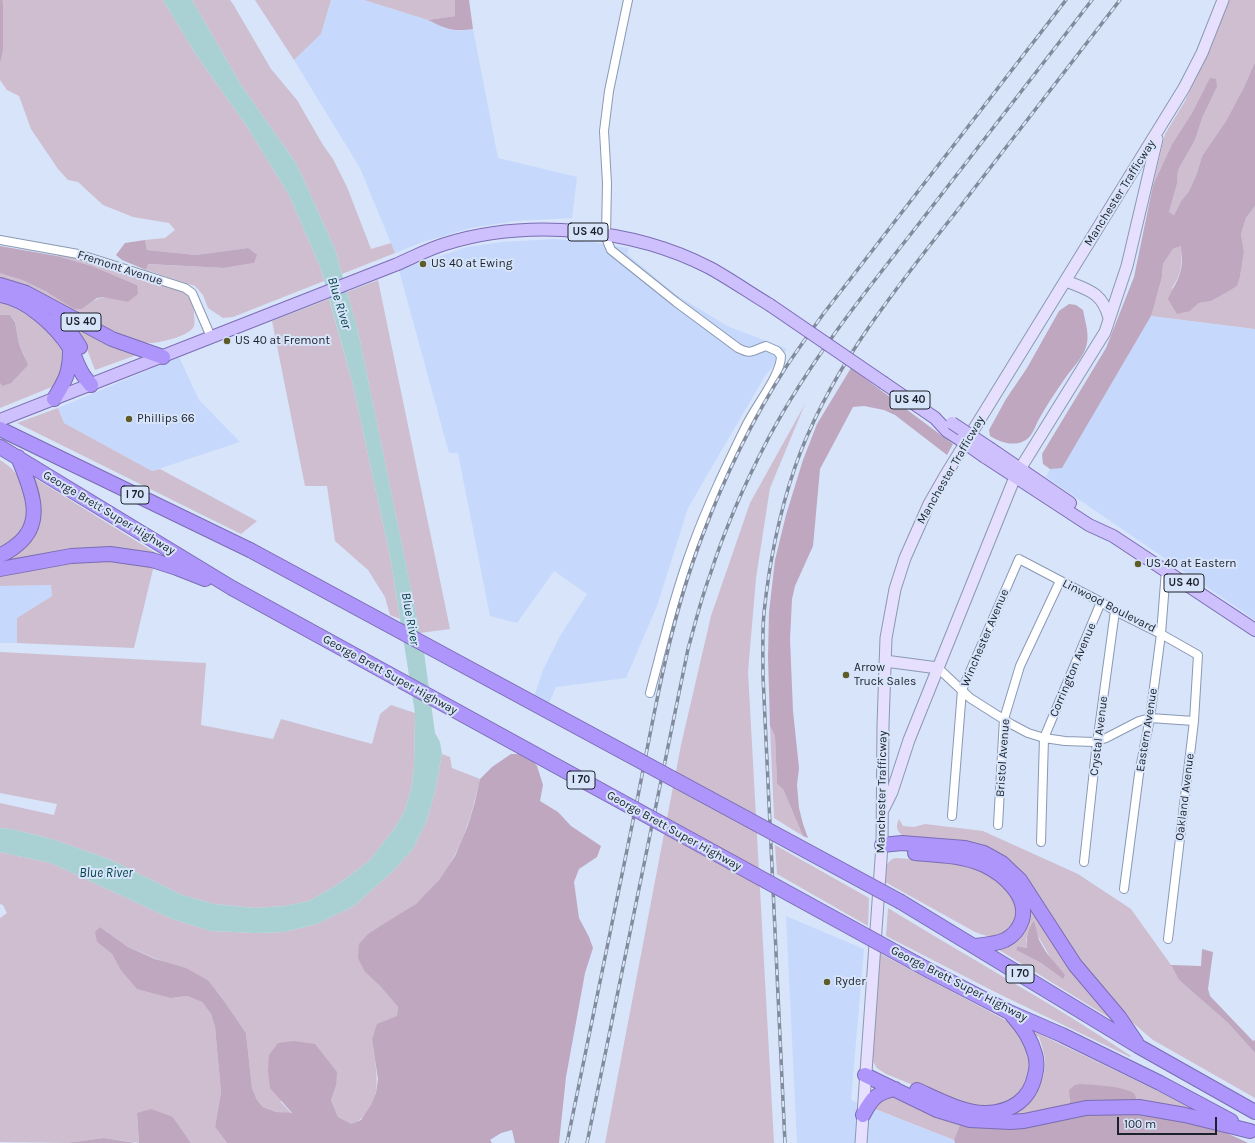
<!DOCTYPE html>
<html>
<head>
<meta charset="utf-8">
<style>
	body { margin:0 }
	#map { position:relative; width:1255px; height:1143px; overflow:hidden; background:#d7e4fa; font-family:Karla,sans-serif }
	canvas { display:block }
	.scale { position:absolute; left:1117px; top:1117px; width:100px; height:18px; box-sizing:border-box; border:2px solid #1c222c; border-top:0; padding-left:5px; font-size:12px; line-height:14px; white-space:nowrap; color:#1c222c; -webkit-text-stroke:3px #d7e4fa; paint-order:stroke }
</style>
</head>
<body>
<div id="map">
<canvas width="1255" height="1143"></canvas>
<div class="scale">100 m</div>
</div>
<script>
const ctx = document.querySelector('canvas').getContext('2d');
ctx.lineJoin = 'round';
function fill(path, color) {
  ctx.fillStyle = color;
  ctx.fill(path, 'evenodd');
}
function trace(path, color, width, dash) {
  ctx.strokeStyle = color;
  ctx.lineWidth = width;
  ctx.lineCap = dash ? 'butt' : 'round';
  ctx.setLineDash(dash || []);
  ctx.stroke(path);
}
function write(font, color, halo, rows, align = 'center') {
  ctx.font = font + ' Karla,sans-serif';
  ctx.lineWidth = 4;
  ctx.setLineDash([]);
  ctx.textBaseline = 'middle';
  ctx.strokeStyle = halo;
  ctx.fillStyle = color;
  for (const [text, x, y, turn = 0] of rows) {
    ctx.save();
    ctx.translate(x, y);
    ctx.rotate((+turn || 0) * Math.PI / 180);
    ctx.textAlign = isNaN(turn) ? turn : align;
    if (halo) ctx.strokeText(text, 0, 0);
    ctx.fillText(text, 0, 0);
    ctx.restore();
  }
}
const built = new Path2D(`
	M331,0H364L428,20L445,28L459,31L473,29L498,158L577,177L572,218L515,221L471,228L423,242L395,253L360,168L294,60L321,34Z
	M554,239L592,242L629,248L627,254L675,294L727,326L787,349L765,376L688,508L657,606L626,678L556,687L548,705L534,697L543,670L560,636L587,594L554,571L517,623L490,616L458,453H449L399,270L467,247L502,242Z
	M1151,316L1255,329V620L1046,477L1050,469L1062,467Z
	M179,357L199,400L240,442L152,471L64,423L58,408Z
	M51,585L52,596L17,618V643H0V586Z
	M786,916L864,949L851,1100L954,1140L955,1143H797Z`);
const green = new Path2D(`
	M0,0H163L197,56L246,125L289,195L321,269L324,281L233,317L223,318L208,308L203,295L195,286L146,270L147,264L224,268L254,263L248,248L196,255L147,250L145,240L165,238L175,230L169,223L133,217L103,205L78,182L68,180L58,169L31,129L19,96L7,90L0,80V64L3,51V3Z
	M192,0H230L233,4L271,69L297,100L323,145L333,159L347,187L371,249L391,243L395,253L342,274L335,249L296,163L241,85Z
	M255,0H331L321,34L294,60Z
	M364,0H455V16L428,20Z
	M1229,0H1255V62L1244,87L1226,121L1202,156L1197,173L1189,191L1181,201L1174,215L1169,212L1177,184L1178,170L1195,140L1203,116L1217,87L1210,79L1192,113L1172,144L1153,185L1165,134L1185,101L1211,47Z
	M1255,206V329L1151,316L1153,310L1162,277L1163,264L1173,249L1181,246C1181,264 1183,272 1172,288L1190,311L1199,303L1211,301L1224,294L1236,286L1240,277L1244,252L1241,234L1246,218Z
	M59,253L182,291C191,298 194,303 194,314C194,318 195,323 194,326C190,336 162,342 152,343C144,343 136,342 128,340L19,284L0,278V273H2L22,280L82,309C103,293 103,296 128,302L137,285L92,266L57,256Z
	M378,280L450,629L420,633L358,331L347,292Z
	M329,299L353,385L390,556L400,619L390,615L385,597L368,570L335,541L327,486H305L272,321Z
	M0,301C20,309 66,335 66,361C65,368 58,379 54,386L0,408V383L2,386L25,357L19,344L15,321L10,315H0Z
	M73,324L142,353L95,370L83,339Z
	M805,404L770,488L756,578L748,672L774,1143H605L681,745L711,616L750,503Z
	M58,408L64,423L152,471L160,469L257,521L241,534L17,423Z
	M0,460C22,473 23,488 30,511L18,539L0,551Z
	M33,477L170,562L144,556L0,564V560L22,547Z
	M102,559L154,565L134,648L17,643V618L52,596L51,585L0,586V576L38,566Z
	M0,652L206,663L201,725L273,739L281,719L372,744L380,714L391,705L415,713L414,768L411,790L404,812L394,829L369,861L337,885L309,901L284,906L255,908L214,904L182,895L111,860L52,839L11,829L0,828V803L54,815L57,804L0,793Z
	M770,726L775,736L777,784L783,789L803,836L774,818Z
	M442,754L450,757L452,768L480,779C470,825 454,873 416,904C402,915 384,924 369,933L365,972L380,986L398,1007L397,1016L372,1040C376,1071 387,1108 351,1125L338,1117L331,1100L336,1086L280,1101L292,1114L276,1112L263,1107L257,1100L252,1088L246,1033L227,1005L209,981L128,947L100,927L97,942L112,954L120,969L171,998L187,996L202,1002L211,1014L215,1027L221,1092L215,1127L227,1143H191L173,1117L137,1114L139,1143L104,1138L66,1143L0,1142V918L7,913L3,905L0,904V852L51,863L172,919L211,931L255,933L284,932L317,924L354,906L393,871L413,849L426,822L435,792Z
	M899,819L903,826L914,827L925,824L983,831L1078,874L1131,909L1171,965L1179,980L1228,1023L1255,1053V1098L1153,1040L1120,1012L1091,979L1028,882L904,837C897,831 895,828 899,819Z
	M775,845L869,898L868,926L777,874Z
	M896,858L955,862L969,864L999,880L1015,899L1018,912L1011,930C995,936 991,939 975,932L885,882L887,864L892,859Z
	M1028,904C1053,942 1076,983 1109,1016L1108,1017L996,948ZM1031,924L1063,979L1041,963L1016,950L1017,946L1027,948L1026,940Z
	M888,908C969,958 1052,1003 1131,1056L1130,1057L997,993L886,936Z
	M879,953L1011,1023L1021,1032L1034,1061L1026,1090L997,1109L960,1104L886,1074L877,1068L872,1060Z
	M1033,1031L1160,1092L1199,1113L1069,1099L1070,1102L1067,1106L1010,1117V1114C1029,1103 1038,1096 1044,1073C1045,1067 1046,1061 1044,1055C1043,1049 1041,1043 1039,1037L1035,1035Z
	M888,1093L961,1122L954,1140L870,1107Z`);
const forest = new Path2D(`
	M0,0H2L3,2V51L0,64Z
	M455,0H469L473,29C453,32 446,29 428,20L455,16Z
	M1255,62V206L1246,218L1241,234L1244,252L1240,277L1237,286L1224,294L1211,301L1199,303L1190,311L1177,314L1168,299C1172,289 1179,280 1181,269C1183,262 1181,253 1181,246L1173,249L1163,264L1162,277L1153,310L1151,316L1062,468L1050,469L1043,464L1042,454L1106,348L1134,277L1153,185L1172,144L1192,113L1210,78L1216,79L1217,87L1203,116L1195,140L1178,170L1177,184L1169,212L1174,215L1181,201L1189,191L1197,173L1202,156L1226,121L1244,87Z
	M145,240L147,250L196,255L248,248L257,255L254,263L224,268L148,264L146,270L122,260L116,255L125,243Z
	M0,246L57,256L92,266L137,285L138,294L128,302L103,297L97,298L82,309H74L47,292L22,280L0,273Z
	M1069,304L1076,305L1083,310C1085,321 1089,333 1087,343C1085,356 1073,367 1066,377C1056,391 1046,406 1038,421C1034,429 1032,438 1022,442C1011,446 1000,442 990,436L989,430L1006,399L1027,368L1059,311Z
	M0,315H10L15,322L19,344L28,365L11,383L2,386L0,383Z
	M851,368L953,444L947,455L895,415L884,410L864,406L853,407L820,469L813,546L795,586L792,599L790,639L793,711L799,768L797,785L799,808L803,824L808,838L803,836L783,789L777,784L775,736L770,726L768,657L769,612L775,560L786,515L803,460L817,424Z
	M511,754H527L537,766L543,785L540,801L558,812L571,826L601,846L597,857L579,869L574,882L579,918L589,937L593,948L585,973L566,1077L559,1143H515L512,1130L501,1133L490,1140L492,1143H227L215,1127L221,1092L215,1027L211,1014L202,1002L187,996L171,998L137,989L120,969L112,954L97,942L95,932L100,927L128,947L155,959L186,968L209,981L227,1005L246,1033L252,1088L257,1100L263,1107L276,1112L292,1113L270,1088L268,1071L269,1055L278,1043L294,1041L315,1044L337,1072L336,1086L331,1100L338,1117L351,1124L361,1120L371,1105L376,1093L378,1079L372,1040L377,1024L397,1016L398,1007L380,986L365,972L358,958L359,944L369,933L416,904L439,880L455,856L468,825L475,802L480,779L492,767Z
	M1034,921L1039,940L1046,952L1065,975L1063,979L1041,963L1016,950L1017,946L1027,948C1026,939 1028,927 1034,921Z
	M1202,949L1213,952L1208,989L1210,996L1253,1041L1255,1040V1053L1228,1023L1179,980L1171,965L1201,966Z
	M1080,1084C1092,1085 1124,1086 1133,1093C1136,1095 1136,1099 1137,1102L1067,1106L1070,1102L1069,1090L1075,1085Z
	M151,1109L173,1117L191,1143H139L137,1113Z
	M1103,1114C1155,1113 1202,1119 1248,1143H955L954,1140L961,1122L996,1129H1012L1083,1116Z
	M104,1138L136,1143H66Z`);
const water = new Path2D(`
	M163,0H192L241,85L296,163L335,249L358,331L424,652L435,733L440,742L442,754L435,792L426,822L413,849L393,871L354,906L317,924L284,932L255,933L211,931L172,919L51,863L0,852V828L11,829L52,839L111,860L182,895L214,904L255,908L284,906L309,901L337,885L369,861L394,829L404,812L411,790L414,768L415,713L390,556L353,385L321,269L289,195L246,125L197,56Z`);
const street = new Path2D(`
	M628,0L609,91L604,131L607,183L606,235L608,243L611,250L676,302L738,348C752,355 751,351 766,346L777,351L781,356C781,375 755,407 746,426C727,465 708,504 693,545C675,593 663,644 650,693
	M0,240L78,254L185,288L192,293L211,337
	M938,668L970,698L1011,724L1028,733L1044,738L1065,741L1094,742L1106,738L1139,721L1150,718L1194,721
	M952,816L962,690L1019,559L1101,602L1115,611L1161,634L1198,655L1194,721L1168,939
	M998,825L1004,719L1020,666L1060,581
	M1041,842L1044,738L1101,602
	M1084,862L1096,751L1115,611
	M1124,889L1139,774L1150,718L1161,634L1166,570`);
const secondary = new Path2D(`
	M1066,281C1088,290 1102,292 1109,318
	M1020,469L1105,332L1127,266L1157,139
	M885,661L938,668
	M884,808L892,792L909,740L1015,477
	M861,1143L882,845L883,725L886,638L895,589L905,558L929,504L945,476L1184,88L1202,53L1223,0`);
const primary = new Path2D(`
	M884,383L935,418L947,431L961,440
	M0,420C96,383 192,345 288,307C324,293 360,279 395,265C412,258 428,249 445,244C528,218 633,228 710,268C730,279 750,293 770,305
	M991,449L1070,503
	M985,457L1089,525L1113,536L1255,630`);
const highway = new Path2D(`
	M0,285L26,293L112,339L163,357
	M0,295C27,299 56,326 70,348C75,356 77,365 82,373C84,377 88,381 91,385
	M56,310L80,347
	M54,399C65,381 70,373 70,351
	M0,429L250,550
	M0,447L232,588
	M0,555C7,553 12,549 18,544C47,520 29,485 18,457
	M0,569L71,556L110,554L152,560L177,568L205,579
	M882,845L902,843L965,848L984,853L1002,863L1020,880L1075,965L1119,1017L1136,1042
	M915,853C938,855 962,855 984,865C1003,874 1029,896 1022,920C1019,929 1013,936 1005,940C996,944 984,945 975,946
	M901,902L1138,1046L1255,1112
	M930,971L1009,1012L1062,1035L1160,1083L1231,1121
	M865,1075L937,1110L970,1120L1010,1122L1024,1121L1086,1108L1139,1107L1185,1115L1250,1131
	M917,1090C937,1099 965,1114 987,1113C1011,1112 1030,1100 1035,1075C1037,1068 1037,1061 1035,1054C1031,1039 1022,1026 1012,1015
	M863,1115C872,1098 876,1093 895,1089`);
const rail = new Path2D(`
	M567,1143C590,1031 613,918 636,806C654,715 669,623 702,537C724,478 752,420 786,367C798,349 811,331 824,313L1066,0
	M587,1143L688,649C695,624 701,599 710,575C725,528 745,483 768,439C808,364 861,297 914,230C973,153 1033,77 1092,0
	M785,1143L763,676C763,655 762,634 764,613C769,564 779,514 795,467C829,370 894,291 956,212C1011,141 1065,71 1120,0`);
const primaryBridge = new Path2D(`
	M770,305L884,383
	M952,423L991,449
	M961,440L985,457`);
const highwayBridge = new Path2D(`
	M250,550L901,902
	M232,588L930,971`);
const markers = [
	[423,264,4,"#5e5d2a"],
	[227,341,4,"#5e5d2a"],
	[129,419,4,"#5e5d2a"],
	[1138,564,4,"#5e5d2a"],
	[846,675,4,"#5e5d2a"],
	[827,982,4,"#5e5d2a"]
];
const shields = [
	[588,232,40],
	[81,322,40],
	[910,400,40],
	[135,495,28],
	[1184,583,40],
	[581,780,28],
	[1020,974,28]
];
const shieldNames = [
	["US 40",588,232],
	["US 40",81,322],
	["US 40",910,400],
	["I 70",135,495],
	["US 40",1184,583],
	["I 70",581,780],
	["I 70",1020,974]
];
const streetNames = [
	["Manchester Trafficway",1120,193,-58],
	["Fremont Avenue",120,268,18],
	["Manchester Trafficway",951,470,-60],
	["George Brett Super Highway",109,513,31],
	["Linwood Boulevard",1109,606,27],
	["Winchester Avenue",985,638,-67],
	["Corrington Avenue",1073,670,-67],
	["George Brett Super Highway",390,675,29],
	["Eastern Avenue",1147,730,-81],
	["Crystal Avenue",1099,736,-83],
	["Bristol Avenue",1003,758,-86],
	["Manchester Trafficway",882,792,-89],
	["Oakland Avenue",1185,797,-83],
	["George Brett Super Highway",674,831,29],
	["George Brett Super Highway",959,984,27]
];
const poiNames = [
	["US 40 at Ewing",431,264],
	["US 40 at Fremont",235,341],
	["Phillips 66",137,419],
	["US 40 at Eastern",1146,564],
	["Arrow",854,668],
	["Truck Sales",854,682],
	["Ryder",835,982]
];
const waterNames = [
	["Blue River",339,303,73],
	["Blue River",410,619,80],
	["Blue River",106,873]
];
fill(built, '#c6d9fc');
fill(green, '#cfbecf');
fill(forest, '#bea7bf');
fill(water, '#a9d1d4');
trace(street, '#8a99b3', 10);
trace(secondary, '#8a99b3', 13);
trace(primary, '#7a6db3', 14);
trace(highway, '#7a6db3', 16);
trace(street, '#fff', 8);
trace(secondary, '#e6dffe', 11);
trace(primary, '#cebffd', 12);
trace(highway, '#ad95fb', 14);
trace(rail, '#818b9b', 3.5);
trace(rail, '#d7e4fa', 2, [6]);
trace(primaryBridge, '#7a6db3', 14, []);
trace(highwayBridge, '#7a6db3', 16, []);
trace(primaryBridge, '#cebffd', 12);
trace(highwayBridge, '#ad95fb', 14);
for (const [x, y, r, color] of markers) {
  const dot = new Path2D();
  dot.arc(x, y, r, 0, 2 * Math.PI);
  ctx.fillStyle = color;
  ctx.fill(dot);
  trace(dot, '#d7e4fa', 1.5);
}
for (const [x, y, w] of shields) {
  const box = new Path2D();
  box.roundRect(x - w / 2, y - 9, w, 18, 3);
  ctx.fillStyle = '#d7e4fa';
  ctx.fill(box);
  trace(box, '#1c222c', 1);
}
write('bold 11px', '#1c222c', null, shieldNames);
write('12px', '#1c222c', '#d7e4fa', streetNames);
write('12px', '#1c222c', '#d7e4fa', poiNames, 'left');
write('italic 13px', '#044447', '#d7e4fa', waterNames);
</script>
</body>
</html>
